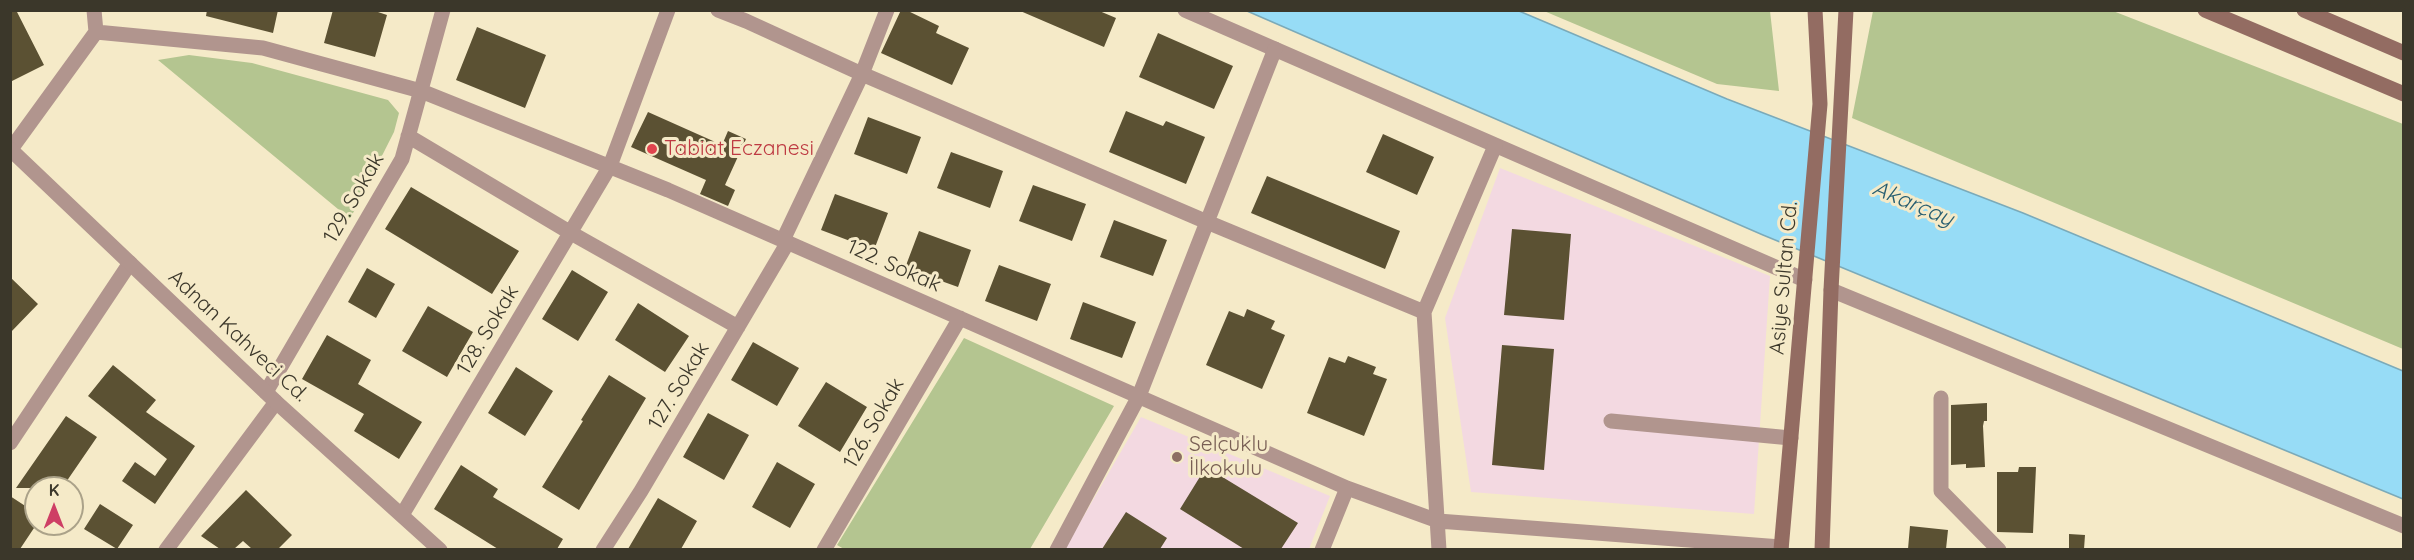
<!DOCTYPE html>
<html>
<head>
<meta charset="utf-8">
<style>
	body { margin:0 }
	#map { position:relative; width:2414px; height:560px; overflow:hidden; background:#f5eac8; font-family:Quicksand,sans-serif }
	canvas { display:block }
	.frame { position:absolute; inset:0; border:12px solid #3b372a; pointer-events:none }
	.north { position:absolute; left:24px; top:476px; width:60px; height:60px; box-sizing:border-box; background:#f5eac8; border:2px solid #aba289; border-radius:50%; rotate:0deg; font-size:16px; font-weight:700; line-height:24px; text-align:center; color:#3b372a }
	.north::after { content:''; display:block; margin:auto; width:21px; height:27px; background:#ce3f65; clip-path:polygon(50% 0,100% 100%,50% 72%,0 100%) }
</style>
</head>
<body>
<div id="map">
<canvas width="2414" height="560"></canvas>
<div class="frame"></div>
<div class="north">K</div>
</div>
<script>
const ctx = document.querySelector('canvas').getContext('2d');
ctx.lineJoin = 'round';
function fill(path, color) {
  ctx.fillStyle = color;
  ctx.fill(path, 'evenodd');
}
function trace(path, color, width, dash) {
  ctx.strokeStyle = color;
  ctx.lineWidth = width;
  ctx.lineCap = dash ? 'butt' : 'round';
  ctx.setLineDash(dash || []);
  ctx.stroke(path);
}
function write(font, color, halo, rows, align = 'center') {
  ctx.font = font + ' Quicksand,sans-serif';
  ctx.lineWidth = 6;
  ctx.setLineDash([]);
  ctx.textBaseline = 'middle';
  ctx.strokeStyle = halo;
  ctx.fillStyle = color;
  for (const [text, x, y, turn = 0] of rows) {
    ctx.save();
    ctx.translate(x, y);
    ctx.rotate((+turn || 0) * Math.PI / 180);
    ctx.textAlign = isNaN(turn) ? turn : align;
    if (halo) ctx.strokeText(text, 0, 0);
    ctx.fillText(text, 0, 0);
    ctx.restore();
  }
}
const education = new Path2D(`
	M1500,168L1770,276L1754,514L1471,492L1445,318Z
	M1141,417L1330,496L1309,549L1064,550Z`);
const green = new Path2D(`
	M1544,11H1770L1779,91L1717,84Z
	M2113,11L2403,124V349L1852,118L1873,11Z
	M189,55L252,63L388,100L399,113L394,132L350,219L158,60Z
	M964,338L1114,406L1030,549H844L837,545Z`);
const water = new Path2D(`
	M1247,11H1519L1727,99L2023,213L2403,371V499L1763,235Z`);
const building = new Path2D(`
	M10,10H16L44,65L10,82Z
	M207,10H278L273,33L206,16Z
	M333,10H372L387,15L375,57L324,43Z
	M901,10H906L939,26L936,33L969,48L952,85L881,53Z
	M1018,10H1097L1116,18L1104,47Z
	M477,27L546,55L525,108L456,80Z
	M1158,33L1233,66L1214,109L1139,77Z
	M1126,111L1163,126L1166,121L1205,137L1186,184L1109,152Z
	M648,112L722,145L728,131L746,139L725,185L735,190L728,206L700,194L706,180L631,147Z
	M868,117L921,137L907,174L854,154Z
	M1383,134L1434,157L1417,195L1366,172Z
	M951,152L1003,171L990,208L937,188Z
	M1267,176L1400,231L1385,269L1251,213Z
	M1033,185L1086,204L1072,241L1019,221Z
	M411,187L519,251L492,294L385,229Z
	M835,194L888,213L874,250L821,230Z
	M1114,220L1167,240L1153,276L1100,257Z
	M1512,229L1571,234L1564,320L1504,315Z
	M919,231L971,250L958,287L905,268Z
	M999,265L1051,284L1037,321L985,301Z
	M367,268L395,284L376,318L348,302Z
	M572,270L608,292L578,341L542,319Z
	M10,277L38,304L10,333Z
	M1083,302L1136,322L1122,358L1070,339Z
	M638,303L689,336L665,372L615,340Z
	M428,306L473,332L447,377L402,351Z
	M1247,309L1275,321L1271,329L1285,335L1262,389L1206,365L1229,311L1244,317Z
	M327,335L371,360L358,384L422,422L399,459L354,431L364,414L302,379Z
	M753,342L799,368L777,406L731,380Z
	M1502,345L1554,349L1544,470L1492,465Z
	M1348,356L1376,367L1373,374L1387,379L1364,436L1307,413L1329,357L1345,363Z
	M113,365L156,400L146,412L195,446L155,504L122,481L135,462L155,476L167,459L88,396Z
	M516,367L553,391L525,436L488,413Z
	M609,375L646,398L579,510L542,487L583,421L581,420Z
	M826,382L867,407L840,452L798,426Z
	M1987,403V421H1984L1983,426L1985,467L1966,468V464L1951,465V405Z
	M708,413L749,435L724,480L683,457Z
	M66,416L97,437L62,488H16Z
	M777,462L815,484L790,528L752,507Z
	M461,465L498,489L493,497L563,539L557,549H498L434,509Z
	M1206,467L1298,523L1281,549H1244L1180,509Z
	M2019,467H2036L2033,533L1997,532V472H2018Z
	M246,490L292,535L278,549H252L243,541L234,549H220L201,536Z
	M10,496L36,513V525L20,549H10Z
	M658,498L697,521L681,549H628Z
	M100,504L133,525L117,549L84,529Z
	M1126,512L1167,538L1160,549H1102Z
	M1910,526L1948,530L1946,549H1908Z
	M2069,534L2085,535L2084,549H2069Z`);
const pedestrian = new Path2D(`
	M1185,10L1805,280
	M1831,290L2404,526`);
const minor = new Path2D(`
	M718,10L746,21L862,74L887,10
	M96,32L263,48L421,91L668,190L1347,488L1438,521L1781,547
	M1275,49L1207,222L1424,312L1439,550
	M408,136L571,233L738,327
	M11,149L96,32L94,10
	M783,240L862,74L1207,222L1139,396L1057,550
	M1424,312L1495,146
	M266,392L402,159L443,10
	M1941,398V491L1999,550
	M1611,421L1791,438
	M10,443L130,263
	M402,515L610,166L668,10
	M166,550L276,402
	M603,550L641,491L788,242
	M824,550L960,318
	M1322,550L1347,488`);
const tertiary = new Path2D(`
	M10,149L276,402L440,550`);
const secondary = new Path2D(`
	M2205,10L2404,94
	M2304,10L2404,53
	M1781,550L1820,104L1815,10
	M1822,550L1831,290L1846,10`);
const markers = [
	[652,149,6,"#e0444e"],
	[1177,457,6,"#8d6e63"]
];
const healthNames = [
	["Tabiat Eczanesi",664,149]
];
const streetNames = [
	["129. Sokak",354,198,-60],
	["122. Sokak",894,266,24],
	["Asiye Sultan Cd.",1784,278,-85],
	["128. Sokak",488,330,-59],
	["Adnan Kahveci Cd.",238,336,43],
	["127. Sokak",679,386,-59],
	["126. Sokak",874,423,-60]
];
const educationNames = [
	["Selçuklu",1189,445],
	["İlkokulu",1189,469]
];
const waterNames = [
	["Akarçay",1913,204,23]
];
fill(education, '#f3d9e1');
fill(green, '#b4c590');
fill(water, '#97dcf6');
trace(water, '#7baab9', 1.5);
fill(building, '#5b5133');
trace(pedestrian, '#b1958e', 15);
trace(minor, '#b1958e', 15);
trace(tertiary, '#b1958e', 15);
trace(secondary, '#936c62', 15);
for (const [x, y, r, color] of markers) {
  const dot = new Path2D();
  dot.arc(x, y, r, 0, 2 * Math.PI);
  ctx.fillStyle = color;
  ctx.fill(dot);
  trace(dot, '#f5eac8', 2);
}
write('21px', '#be3a42', '#f5eac8', healthNames, 'left');
write('21px', '#3b372a', '#f5eac8', streetNames);
write('21px', '#785e54', '#f5eac8', educationNames, 'left');
write('italic 22px', '#275e71', '#f5eac8', waterNames);
</script>
</body>
</html>
